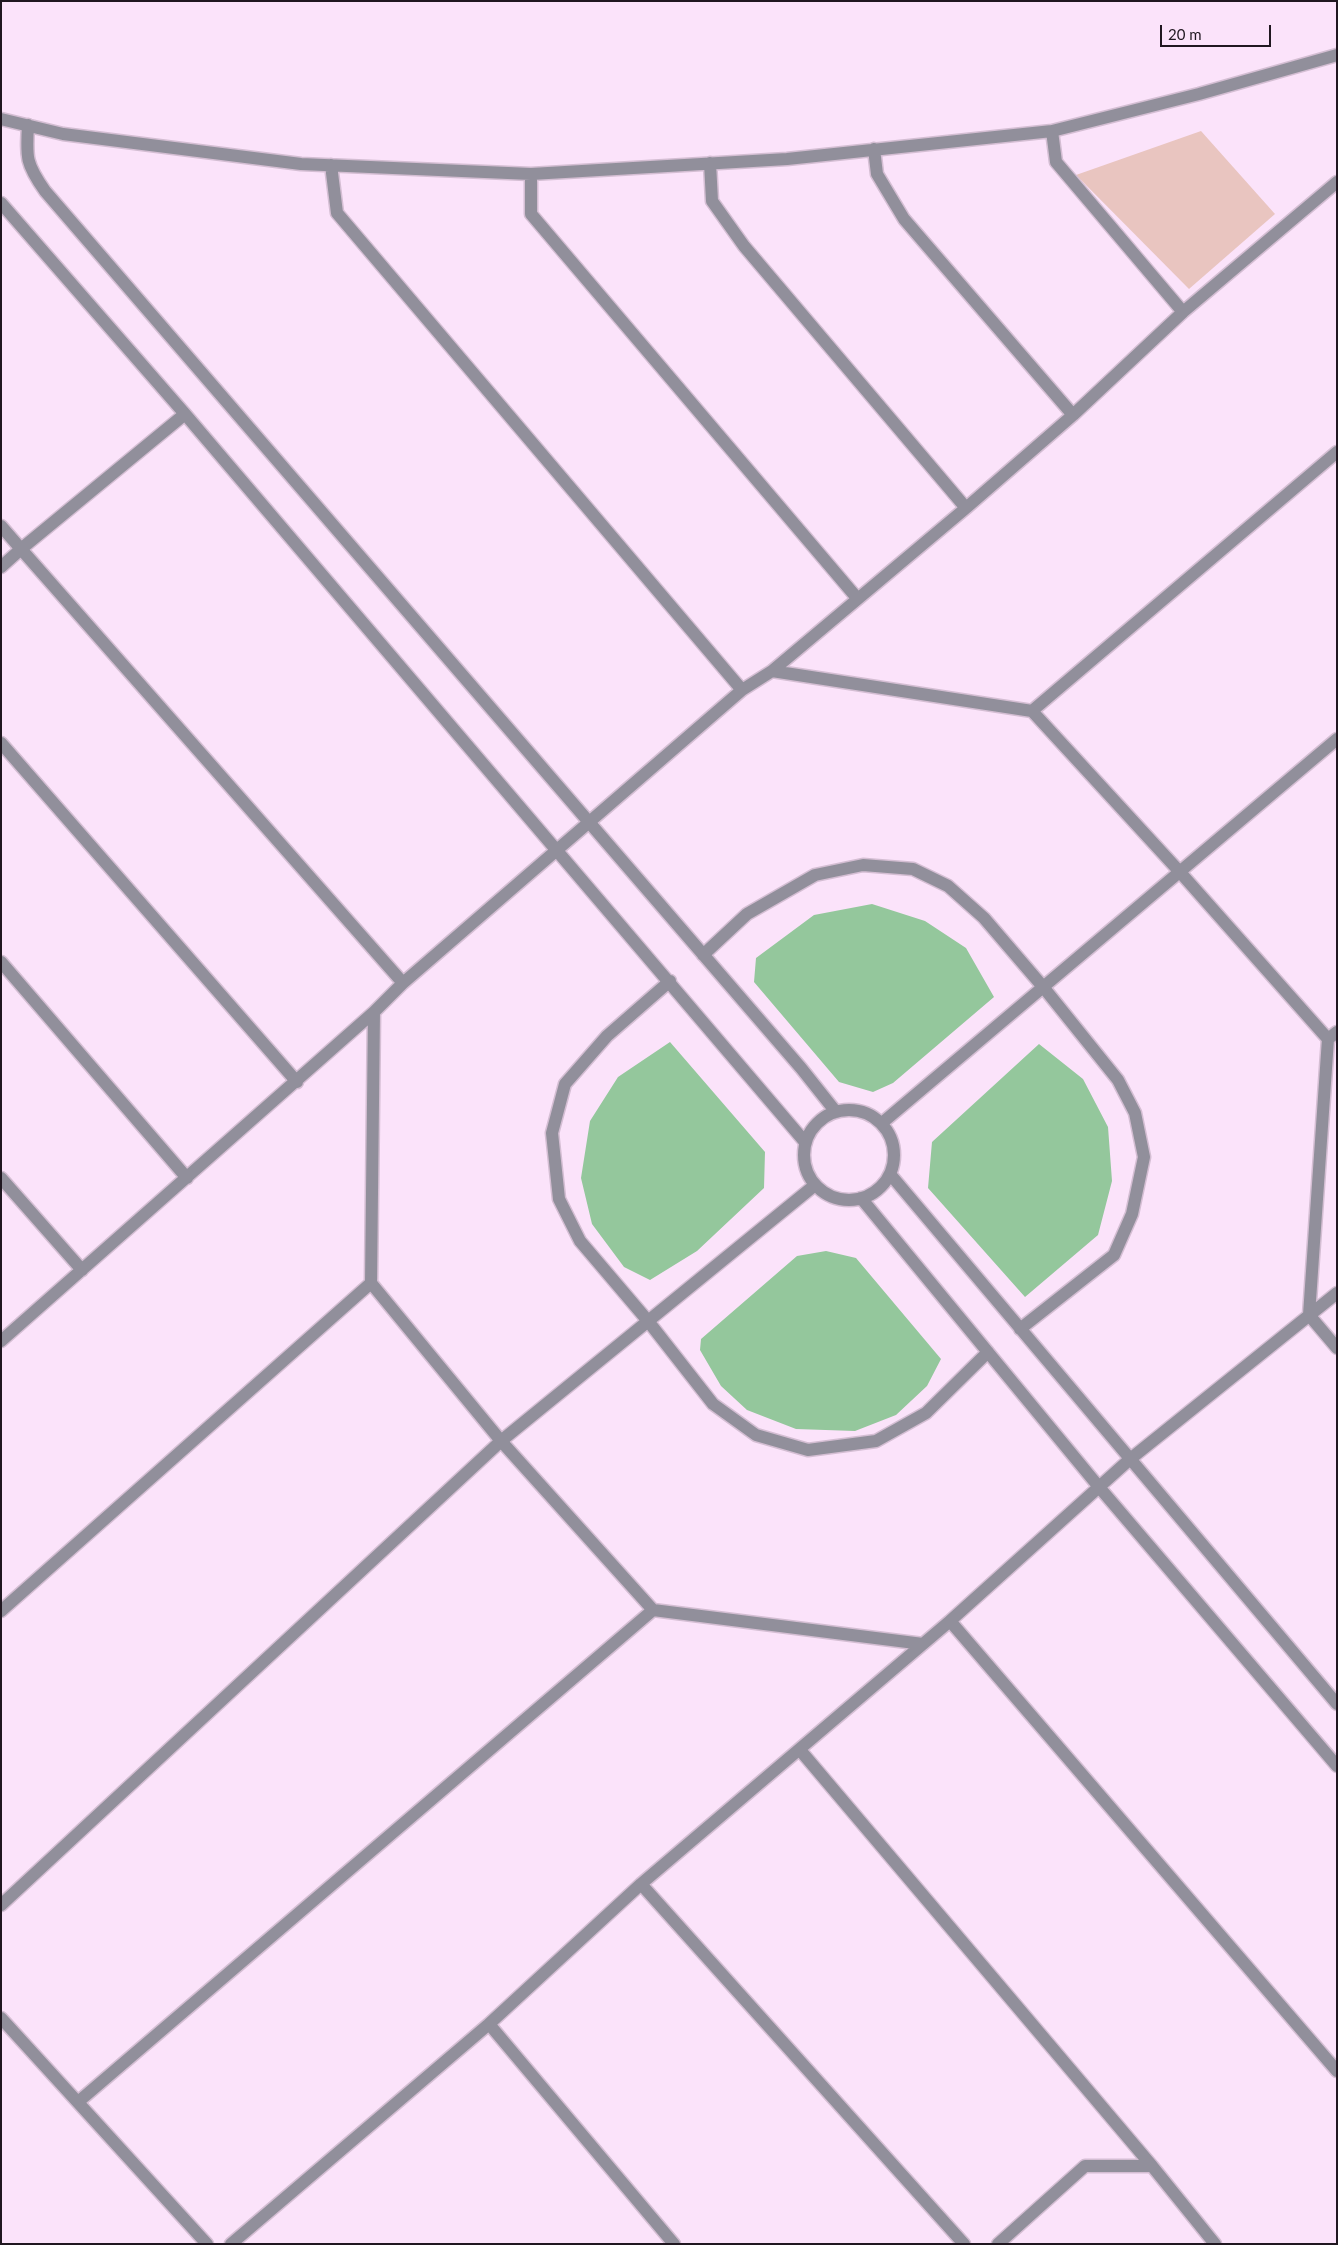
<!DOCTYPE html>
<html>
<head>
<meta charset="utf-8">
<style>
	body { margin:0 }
	#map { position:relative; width:1338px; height:2245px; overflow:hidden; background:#fbe3fa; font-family:Lato,sans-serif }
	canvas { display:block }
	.frame { position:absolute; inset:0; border:2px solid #201720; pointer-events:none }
	.scale { position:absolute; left:1160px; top:25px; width:111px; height:22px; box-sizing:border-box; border:2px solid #201720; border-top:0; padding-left:6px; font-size:15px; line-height:18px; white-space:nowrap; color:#201720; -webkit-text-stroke:4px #fbe3fa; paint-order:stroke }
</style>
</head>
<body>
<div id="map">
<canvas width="1338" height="2245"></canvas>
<div class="frame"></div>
<div class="scale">20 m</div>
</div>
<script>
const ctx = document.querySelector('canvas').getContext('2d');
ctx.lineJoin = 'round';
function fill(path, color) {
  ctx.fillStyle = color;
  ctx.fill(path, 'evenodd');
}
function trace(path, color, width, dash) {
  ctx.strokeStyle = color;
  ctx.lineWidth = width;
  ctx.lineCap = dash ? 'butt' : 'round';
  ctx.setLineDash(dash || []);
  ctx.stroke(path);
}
const green = new Path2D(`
	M872,904L925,921L966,948L994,997L893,1083L873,1092L839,1082L754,982L756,958L814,915Z
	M670,1042L765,1152L764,1188L697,1251L650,1280L624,1267L592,1224L581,1178L590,1121L618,1077Z
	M1039,1044L1083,1079L1108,1127L1112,1181L1098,1235L1025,1297L928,1188L932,1142Z
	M826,1251L856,1258L941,1359L927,1386L896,1415L855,1431L796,1429L747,1410L721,1386L700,1350L701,1339L797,1256Z`);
const building = new Path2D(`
	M1201,131L1275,214L1189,289L1076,175Z`);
const street = new Path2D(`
	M1,119L63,134L301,164L531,174L787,159L1052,131L1199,94L1337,55
	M28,125C26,158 26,164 45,191L801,1068L836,1112
	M1052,131L1056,162L1183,312
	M874,149L877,174L904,219L1073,415
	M710,163L712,201L744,246L966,508
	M331,165L337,213L742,690
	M531,174V214L857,598
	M1,203L185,414L805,1142
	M185,414L21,549L403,983
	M1337,452L1032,711L1179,871L1328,1039L1337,1032
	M1,526L21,549L1,567
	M772,671L1032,711
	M1,743L297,1082
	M703,955L747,914L815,875L863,865L913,869L948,886L984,918L1044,988L1118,1080L1135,1113L1144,1157L1132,1214L1114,1255L1020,1329
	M1,962L187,1178
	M670,981L607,1036L565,1084L552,1133L559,1199L580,1241L648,1321L713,1404L756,1435L808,1450L876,1441L926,1413L988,1352
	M1328,1039L1309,1315L1337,1348
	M804 1155a45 45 0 1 1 90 0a45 45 0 1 1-90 0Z
	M882,1123L1337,739
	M890,1174L1337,1704
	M1,1178L82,1270
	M861,1198L1099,1487L1337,1766
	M1,1341L374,1012
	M1,1611L371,1283
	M950,1621L1337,2071
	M923,1644L653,1610L501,1441L371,1283L374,1012L403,983L742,690L772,671L966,508L1073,415L1183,312L1337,182
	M800,1750L1152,2166
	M641,1884L964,2244
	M1,1905L501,1441L815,1185
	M1,2018L207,2244
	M489,2024L641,1884L950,1621L1129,1460L1337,1293
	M78,2102L653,1610
	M231,2244L489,2024L674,2244
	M998,2244L1085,2166H1152L1215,2244`);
fill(green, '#94c79c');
fill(building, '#e9c5c0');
trace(street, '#d4bed3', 15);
trace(street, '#918f9b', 12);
</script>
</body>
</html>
